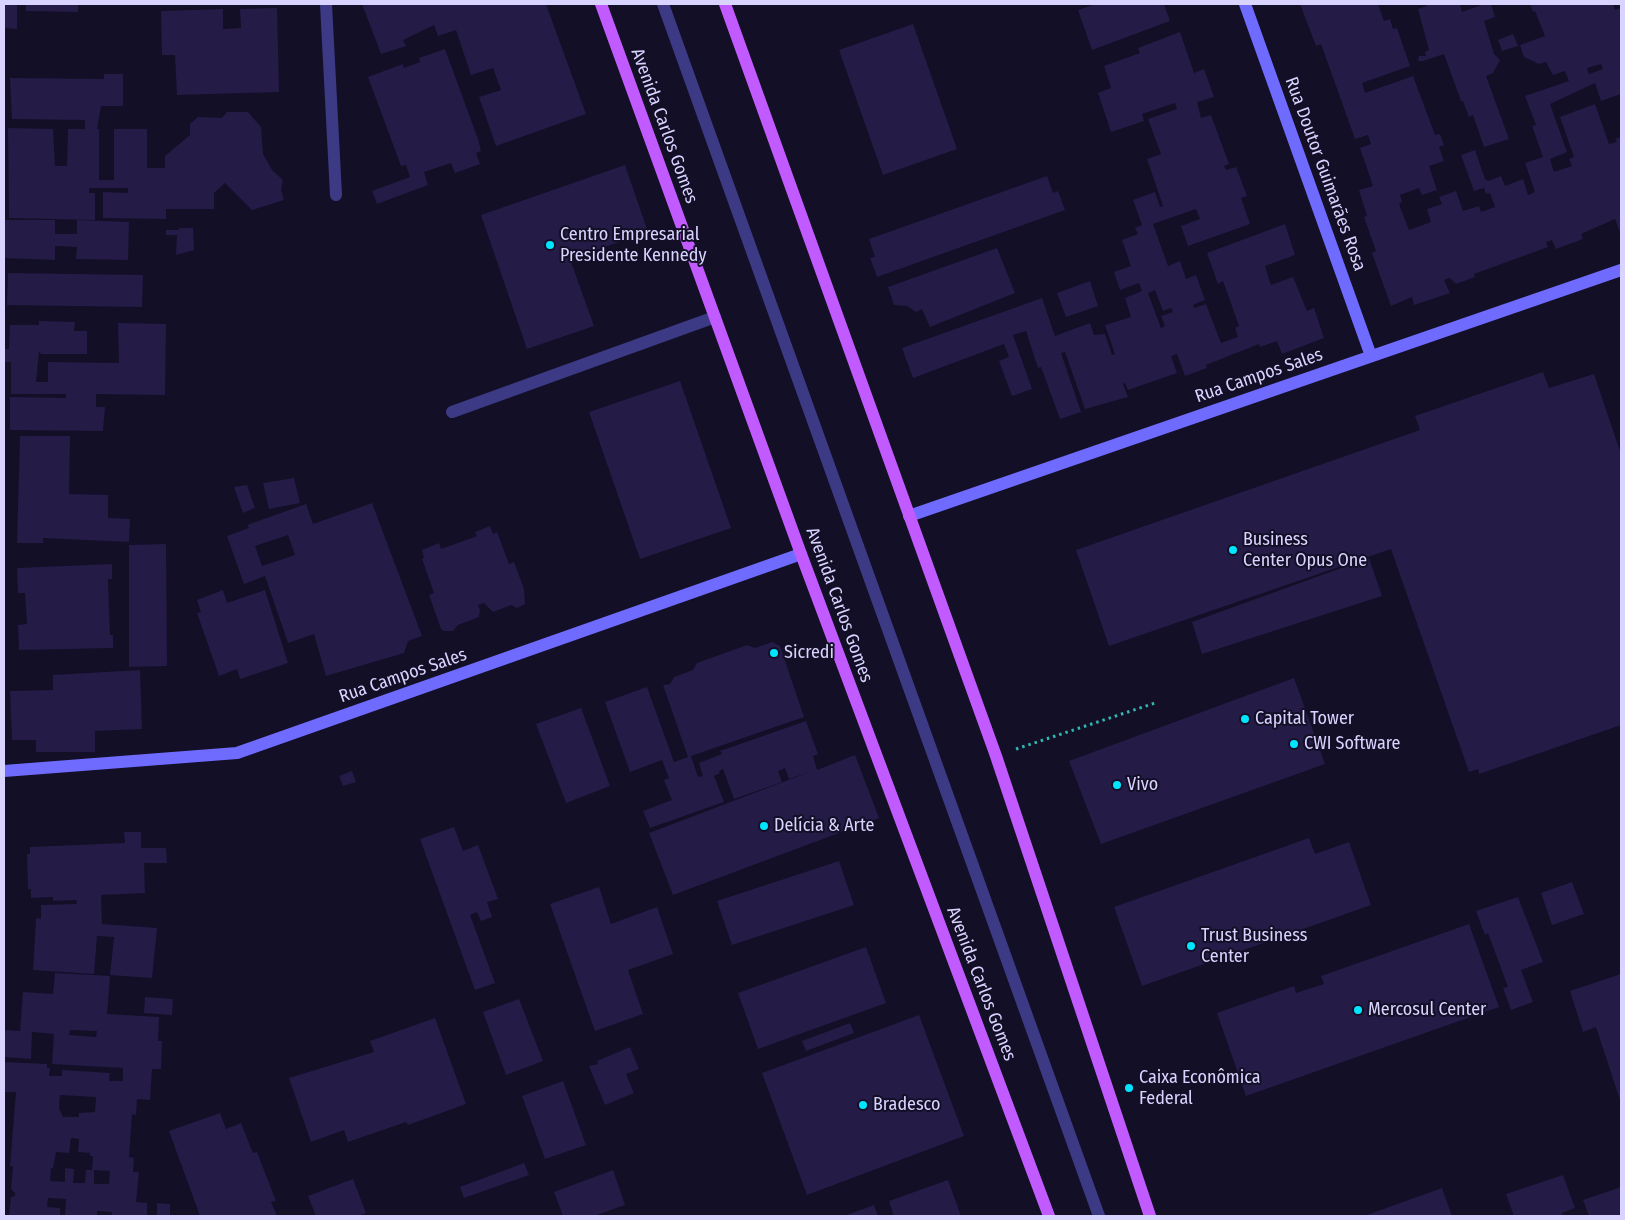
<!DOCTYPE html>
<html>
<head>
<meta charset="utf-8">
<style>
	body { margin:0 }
	#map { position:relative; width:1625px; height:1220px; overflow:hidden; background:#130f26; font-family:"Fira Sans Condensed",sans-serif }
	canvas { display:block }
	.frame { position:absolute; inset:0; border:5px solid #d9d4ff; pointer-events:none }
</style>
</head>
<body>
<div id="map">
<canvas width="1625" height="1220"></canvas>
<div class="frame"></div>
</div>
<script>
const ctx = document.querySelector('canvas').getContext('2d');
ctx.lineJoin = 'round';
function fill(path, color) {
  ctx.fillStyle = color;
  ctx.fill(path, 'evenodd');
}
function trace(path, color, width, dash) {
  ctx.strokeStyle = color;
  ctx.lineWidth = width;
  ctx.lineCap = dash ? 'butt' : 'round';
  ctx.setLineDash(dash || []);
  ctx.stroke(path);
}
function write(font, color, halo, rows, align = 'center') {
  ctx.font = font + ' "Fira Sans Condensed",sans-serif';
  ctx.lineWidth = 4;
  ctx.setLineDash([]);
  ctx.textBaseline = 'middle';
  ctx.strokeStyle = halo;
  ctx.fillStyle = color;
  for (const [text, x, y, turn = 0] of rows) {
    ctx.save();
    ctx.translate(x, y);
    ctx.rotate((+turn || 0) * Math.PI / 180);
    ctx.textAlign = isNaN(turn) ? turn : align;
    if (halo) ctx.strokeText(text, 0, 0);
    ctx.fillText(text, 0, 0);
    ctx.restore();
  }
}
const building = new Path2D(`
	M4,4H17V29L4,28Z
	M26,4H78V12L26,11Z
	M362,4H546L586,114L496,146L479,97L501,90L493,68L471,75L456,30L438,36L434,25L403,40L406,46L381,54Z
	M1096,4H1164L1170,21L1092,50L1078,10Z
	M1300,4H1378L1384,21L1390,19L1393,29L1397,28L1410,66L1362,83L1365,93L1413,76L1435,135L1440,134L1444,145L1439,147L1444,161L1429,166L1437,190L1422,195L1419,188L1400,195L1402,202L1399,204L1409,230L1431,222L1427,209L1442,204L1439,197L1456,191L1463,211L1479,206L1481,212L1495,207L1490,193L1486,194L1484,188L1474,191L1461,155L1475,150L1485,179L1488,181L1501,176L1505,186L1523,179L1528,195L1535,192L1525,163L1543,157L1532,126L1536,125L1525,96L1569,81L1565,71L1553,75L1546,62L1539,64L1524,57L1520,45L1545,36L1535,11L1533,12L1530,4H1613L1615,10L1621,8V94L1601,101L1595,83L1550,104L1567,152L1550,159L1554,172L1572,166L1569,159L1574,157L1560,117L1595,104L1609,144L1617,142L1615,139L1621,137V235L1615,219L1581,234L1583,239L1556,249L1552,240L1546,242L1548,247L1474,274L1475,277L1456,284L1450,278L1444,280L1450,293L1414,305L1412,297L1391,306L1372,253L1376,251L1364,217L1367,216L1359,190L1373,186L1360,148L1371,144L1368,135L1355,139L1321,44L1316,46ZM1601,64L1603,69L1589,74L1587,68Z
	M1426,4H1460L1462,12L1484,4H1491L1495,17L1484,21L1494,54L1500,60L1493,73L1486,76L1509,139L1484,147L1473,115L1469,117L1463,101H1461L1444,54L1423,61H1418L1419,56H1426L1425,52L1429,50L1418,9L1427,6Z
	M277,8L279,92L177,95L175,55H162L161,11L223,9V29L241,28L240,9Z
	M913,24L957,149L883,175L839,50Z
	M1180,32L1194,73L1204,69L1214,97L1197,102L1201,118L1211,115L1229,164L1224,166L1226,170L1236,167L1247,196L1241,198L1250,224L1188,246L1181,226L1200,219L1196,209L1153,224L1168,266L1180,261L1186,279L1196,275L1205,300L1193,305L1194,308L1206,304L1221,343L1238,337L1235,328L1239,326L1223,281L1218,284L1207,253L1285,224L1295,255L1265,266L1271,285L1293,277L1307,311L1314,308L1324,338L1282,354L1277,341L1260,347L1259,344L1206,365L1207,368L1185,376L1177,354L1171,356L1177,373L1128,390L1125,383L1123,384L1128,397L1085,409L1065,352L1061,353L1081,412L1060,419L1041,367L1038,368L1026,331L1013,335L1032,389L1012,396L999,361L1009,357L1004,344L913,378L902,348L1042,298L1055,336L1090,323L1094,335L1105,334L1112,355L1115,354L1105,325L1131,317L1125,298L1142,291L1139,283L1120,290L1114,272L1131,266L1122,240L1138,234L1135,228L1142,225L1133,200L1155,192L1160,207L1163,206L1147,159L1161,154L1148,119L1177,109L1175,103L1142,114L1144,121L1111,132L1098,93L1111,88L1104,66L1140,53L1138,48ZM1155,290L1163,311L1171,308L1173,312L1161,316L1165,326L1161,328L1148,293Z
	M1513,34L1518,46L1502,51L1498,40Z
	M445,49L478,139L481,151L476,153L480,164L455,173L451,163L424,172L428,185L377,204L372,191L410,177L406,165L401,166L368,77L403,64L404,68L420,62L419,58Z
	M104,74H123V106H101L97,129H99V180H114V129H147V168H165V156L190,135V124L198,117L222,118L227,112H248L261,127L263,154L272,170L283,180L281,190L284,200L252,210L225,183L214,193V209H166V219L103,218V192L128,193V188H89V193H95V220L9,218L8,128L53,129L55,166H67L68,129H85V120L12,119L10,78L104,79Z
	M625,165L648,232L570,259L594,326L527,349L481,215Z
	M1047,176L1053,193L1058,191L1065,210L877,277L870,258L875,257L869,239Z
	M5,220H55V234H77V220L129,222L128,260L76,259L77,247L55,246V260L4,258Z
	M179,228H193L194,250L176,255L177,235H166V230H179Z
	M997,248L1015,293L930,327L922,309L916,312L907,306L894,305L888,287Z
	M8,273L143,275L142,307L7,305Z
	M1090,281L1098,306L1066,317L1057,293Z
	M39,321L75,322L74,331H87V354H41L39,351L36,382H48V362L119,363L118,323L166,324L165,395L96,394V407H105L103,431L10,430V397L66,398V394H11V362H4V349H9L10,325H39Z
	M1543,372L1549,388L1594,374L1621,454V725L1479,774L1478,769L1469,772L1391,549L1109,646L1076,550L1420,430L1415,416Z
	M680,381L731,528L640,559L589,412Z
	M20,436H70L69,494L108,495V518L130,519L129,542L43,538V543H17Z
	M294,478L300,503L269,509L263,483Z
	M247,485L255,508L243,513L234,487Z
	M372,503L422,636L408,641L404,653L326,676L314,634L288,643L265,576L244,584L227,536L249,528L247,525L306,504L313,524ZM288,535L295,555L262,566L255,546Z
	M490,526L493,534L497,532L509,564L514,562L524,589L525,604L517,608L511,605L493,612L484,603L478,605L480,610L479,617L458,625L453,631H444L441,629L429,595L434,593L422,559L424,558L422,550L439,543L441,549L477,536L475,532Z
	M166,544L167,666L129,667V545Z
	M1369,558L1382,596L1202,654L1192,622Z
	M112,564V579H108L110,635H113V648L19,650L18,625L27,624L25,593H18L17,568Z
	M223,590L227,603L265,590L288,663L240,679L237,669L219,676L197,613L201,612L197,600Z
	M772,642L780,646L804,717L691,756L698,777L703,776L699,763L722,754L720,751L806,721L818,754L813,756L817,770L855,755L879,818L673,895L649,833L812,771L789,779L785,768L778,771L782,782L734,799L723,769L719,771L720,773L714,776L724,802L650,828L643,811L672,800L664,780L669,778L662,760L630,772L605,702L647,687L674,762L688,757L663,685L670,684L674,677L693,670L697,663L747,645L755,648Z
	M140,670L142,729L95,731V752H36V740H12L10,691L53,690V675Z
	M1294,678L1325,764L1101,844L1069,761Z
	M581,708L610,786L566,803L536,724Z
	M352,771L356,782L343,786L339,776Z
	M454,827L463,851L478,845L498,899L487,902L492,917L481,921L477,912L470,915L495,983L475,990L420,839Z
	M124,832H141V848H166L167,863H144L145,893L101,895L102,924L157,928L152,978L110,975L114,937L97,936L94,974L33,970L36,918L41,919V905L77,904L76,900L53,901V897L31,898V889H28L27,854H30V847L125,843Z
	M1309,838L1315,854L1349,842L1371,905L1142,986L1114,907Z
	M839,861L854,905L732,945L717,901Z
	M1572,882L1584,914L1552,925L1541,893Z
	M599,887L611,924L657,907L673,954L628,970L643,1014L595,1031L550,904Z
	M1518,897L1543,962L1521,970L1533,1002L1511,1010L1503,988L1508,987L1488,933L1485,935L1476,911Z
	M1469,924L1499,1007L1246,1096L1217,1013L1294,986L1296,993L1324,984L1321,976Z
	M866,947L886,1003L758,1049L738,993Z
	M55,973L110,976L107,1014L159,1017L158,1041H162L161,1069H152L150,1100L137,1099L136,1115L132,1114L129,1157L134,1158L133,1172H139L136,1202L147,1203V1216H112V1212L97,1211V1216H65L66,1199L48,1198L47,1207L60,1208V1216H9L11,1197L15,1196V1193L11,1189L13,1166H10L16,1092H4V1062L47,1064V1068H50L49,1076H62V1070L110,1073L109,1081H123V1068L52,1064L54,1034L32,1032L31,1059L4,1057V1030L20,1031L23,992L53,994ZM70,1030L97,1031L96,1037L69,1035ZM60,1095L96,1097L95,1112L79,1113V1117H63L59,1108ZM71,1138L79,1139L78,1152L90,1153V1156H93L92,1170H86L85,1183H73L74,1169L65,1168V1182L50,1181L51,1168H53L56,1152L69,1153ZM94,1170L110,1171L109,1184H94Z
	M1621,974V1103L1596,1027L1583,1032L1570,991Z
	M145,997L173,999L172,1015L144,1013Z
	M519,999L543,1061L506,1075L483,1012Z
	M919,1015L964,1136L807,1195L762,1073Z
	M435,1018L466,1104L408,1125L406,1122L348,1142L344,1130L311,1142L289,1078L374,1052L370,1041Z
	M850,1023L854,1033L806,1051L802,1041Z
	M630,1047L639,1069L626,1074L634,1093L605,1105L589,1066L598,1064L597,1061Z
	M563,1081L586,1145L545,1159L522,1096Z
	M220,1113L226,1129L241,1123L253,1153L257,1152L276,1201L271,1202L277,1216H200L169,1131Z
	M524,1163L529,1175L464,1198L460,1187Z
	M613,1170L625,1205L594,1216H563L554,1192Z
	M1563,1175L1575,1208L1562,1213L1563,1216H1514L1506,1194Z
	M353,1179L366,1213L358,1216H316L308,1196Z
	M948,1180L961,1216H894L889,1201Z
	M1621,1187V1216H1589L1583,1200Z
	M1442,1188L1452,1216H1364Z
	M157,1203L170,1204V1216H157Z
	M874,1205L878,1216H844Z`);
const path = new Path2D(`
	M1016,749L1155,703`);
const lane = new Path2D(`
	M663,4L1099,1216
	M452,412L715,317`);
const street = new Path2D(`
	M326,4L336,195`);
const secondary = new Path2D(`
	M1245,4L1371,356
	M909,516L1621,270
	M4,771L237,753L801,554`);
const primary = new Path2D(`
	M601,4L801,554L1049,1216
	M725,4L996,756L1150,1216`);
const markers = [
	[550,245,5,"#00e5ff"],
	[1233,550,5,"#00e5ff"],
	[774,653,5,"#00e5ff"],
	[1245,719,5,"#00e5ff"],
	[1294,744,5,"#00e5ff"],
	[1117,785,5,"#00e5ff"],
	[764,826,5,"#00e5ff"],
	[1191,946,5,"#00e5ff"],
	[1358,1010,5,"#00e5ff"],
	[1129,1088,5,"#00e5ff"],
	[863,1105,5,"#00e5ff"]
];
const streetNames = [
	["Avenida Carlos Gomes",664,126,70],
	["Rua Doutor Guimarães Rosa",1325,174,70],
	["Rua Campos Sales",1259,376,-19],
	["Avenida Carlos Gomes",839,605,70],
	["Rua Campos Sales",403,676,-19],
	["Avenida Carlos Gomes",981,984,69]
];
const poiNames = [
	["Centro Empresarial",560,235],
	["Presidente Kennedy",560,256],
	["Business",1243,540],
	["Center Opus One",1243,561],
	["Sicredi",784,653],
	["Capital Tower",1255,719],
	["CWI Software",1304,744],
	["Vivo",1127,785],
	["Delícia & Arte",774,826],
	["Trust Business",1201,936],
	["Center",1201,957],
	["Mercosul Center",1368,1010],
	["Caixa Econômica",1139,1078],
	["Federal",1139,1099],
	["Bradesco",873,1105]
];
fill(building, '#241b47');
trace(path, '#2fb8b0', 3, [2.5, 4]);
trace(lane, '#3d3a85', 12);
trace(street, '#3d3a85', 12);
trace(secondary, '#6f6bff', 12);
trace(primary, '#c25bff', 12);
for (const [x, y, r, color] of markers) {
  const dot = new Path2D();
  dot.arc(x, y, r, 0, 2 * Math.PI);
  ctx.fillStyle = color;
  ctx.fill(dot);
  trace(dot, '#130f26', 2);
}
write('18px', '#d9d4ff', '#130f26', streetNames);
write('18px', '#d9d4ff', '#130f26', poiNames, 'left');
</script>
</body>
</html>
